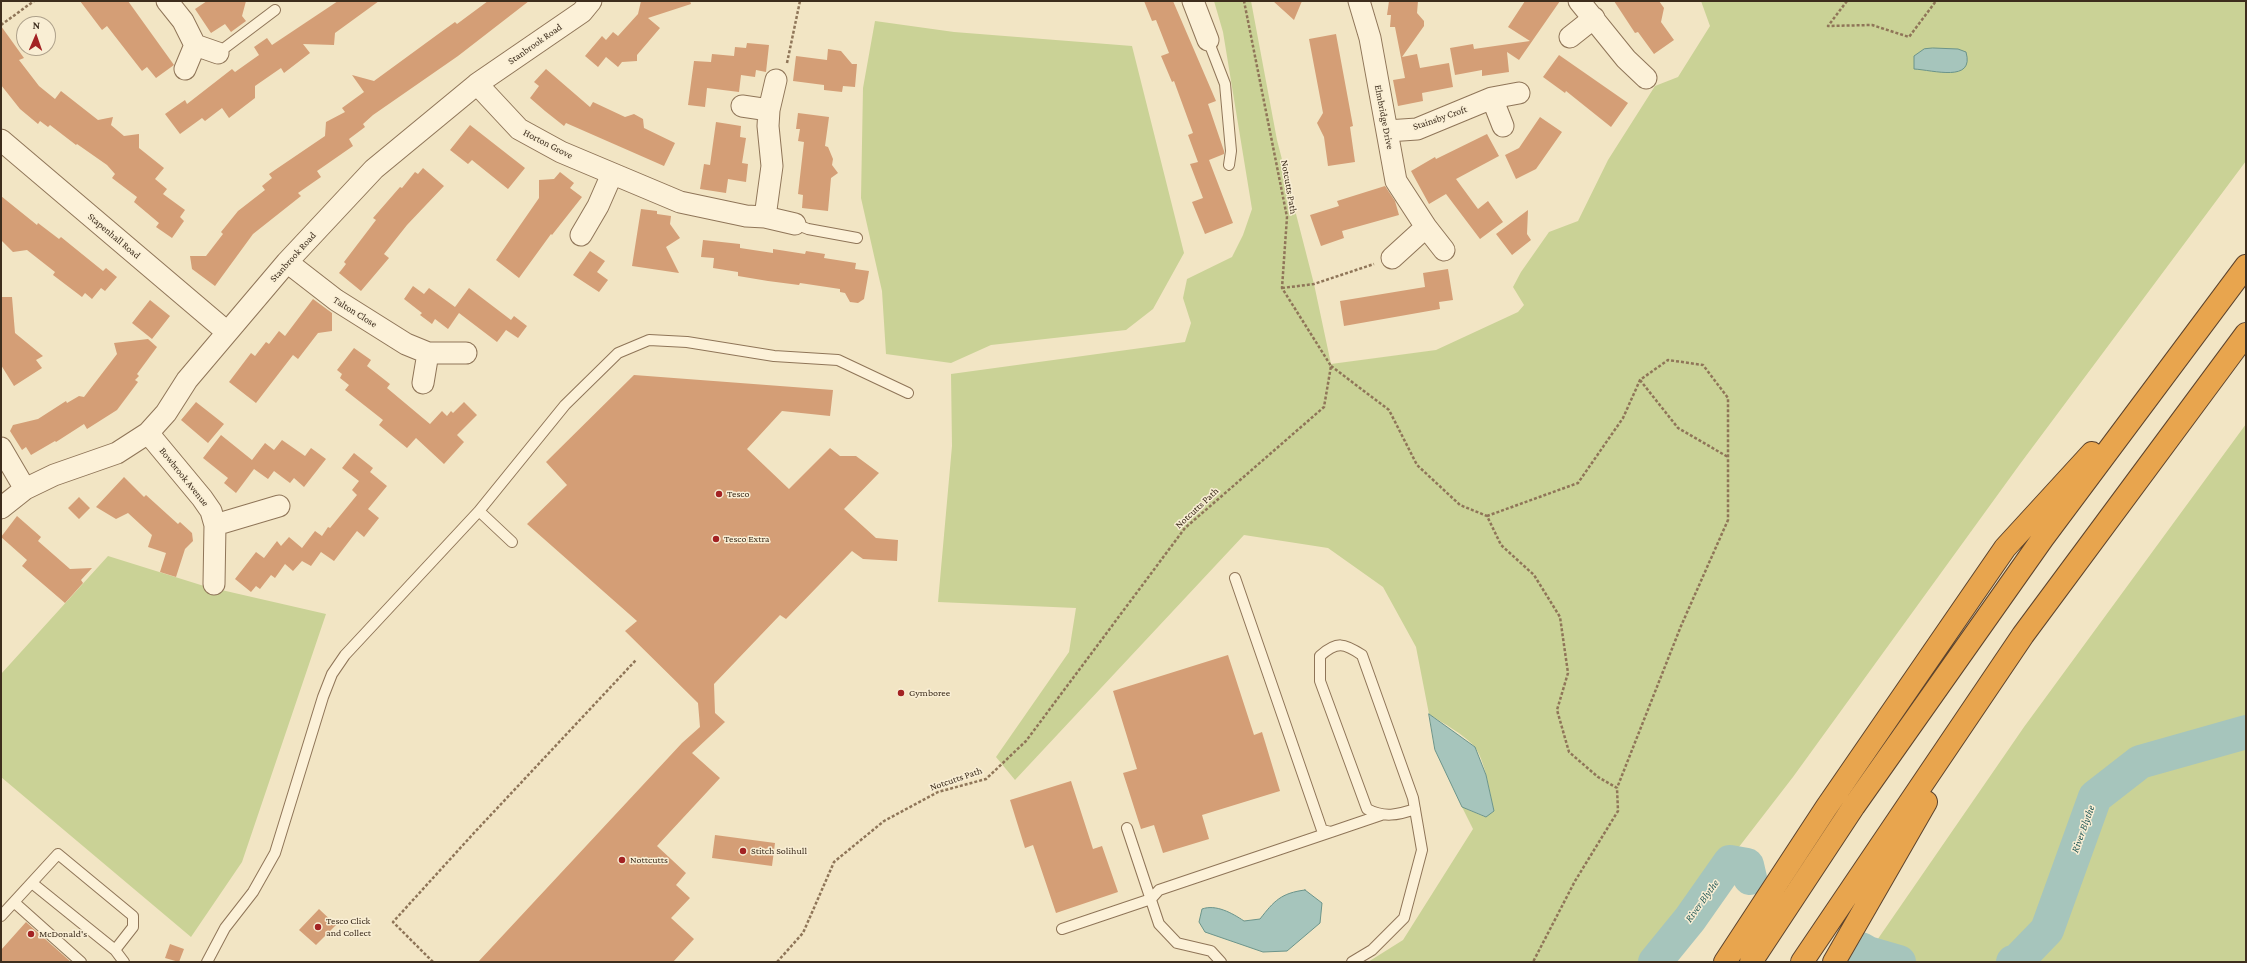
<!DOCTYPE html>
<html>
<head>
<meta charset="utf-8">
<style>
	body { margin:0 }
	#map { position:relative; width:2247px; height:963px; overflow:hidden; background:#f2e5c4; font-family:"Crimson Pro",serif }
	canvas { display:block }
	.frame { position:absolute; inset:0; border:2px solid #3d2d1d; pointer-events:none }
	.north { position:absolute; left:16px; top:16px; width:40px; height:40px; box-sizing:border-box; background:#f9eed4; border:1px solid #aea18b; border-radius:50%; rotate:2deg; font-size:11px; font-weight:700; line-height:16px; text-align:center; color:#3d2d1d }
	.north::after { content:''; display:block; margin:auto; width:14px; height:18px; background:#a32223; clip-path:polygon(50% 0,100% 100%,50% 72%,0 100%) }
</style>
</head>
<body>
<div id="map">
<canvas width="2247" height="963"></canvas>
<div class="frame"></div>
<div class="north">N</div>
</div>
<script>
const ctx = document.querySelector('canvas').getContext('2d');
ctx.lineJoin = 'round';
function fill(path, color) {
  ctx.fillStyle = color;
  ctx.fill(path, 'evenodd');
}
function trace(path, color, width, dash) {
  ctx.strokeStyle = color;
  ctx.lineWidth = width;
  ctx.lineCap = dash ? 'butt' : 'round';
  ctx.setLineDash(dash || []);
  ctx.stroke(path);
}
function write(font, color, halo, rows, align = 'center') {
  ctx.font = font + ' "Crimson Pro",serif';
  ctx.lineWidth = 3;
  ctx.setLineDash([]);
  ctx.textBaseline = 'middle';
  ctx.strokeStyle = halo;
  ctx.fillStyle = color;
  for (const [text, x, y, turn = 0] of rows) {
    ctx.save();
    ctx.translate(x, y);
    ctx.rotate((+turn || 0) * Math.PI / 180);
    ctx.textAlign = isNaN(turn) ? turn : align;
    if (halo) ctx.strokeText(text, 0, 0);
    ctx.fillText(text, 0, 0);
    ctx.restore();
  }
}
const green = new Path2D(`
	M1214,1H1251L1277,140L1314,284L1331,364L1436,350L1518,312L1524,305L1513,287L1521,272L1549,232L1578,221L1608,160L1655,86L1678,77L1710,26L1701,1H2246V161L2020,464L1793,777L1664,944L1652,956L1654,962H1368L1403,940L1473,829L1462,807L1485,817L1494,811C1490,794 1485,759 1474,746C1462,733 1444,724 1429,714L1416,647L1383,587L1328,548L1244,535L1015,780L996,757L1069,652L1076,608L938,602L952,446L951,374L1185,342L1191,323L1183,298L1187,279L1232,257L1243,235L1252,209L1223,32Z
	M875,21L954,32L1132,46L1184,253L1153,309L1126,330L991,345L951,363L886,354L882,291L861,198L863,88Z
	M2246,424V962H1862L2024,727Z
	M108,556L204,586L326,614L242,862L191,937L1,777V674Z`);
const water = new Path2D(`
	M1933,48L1958,49L1966,52C1975,83 1933,70 1914,69V56L1924,49Z
	M1429,714L1475,747L1486,775L1494,811L1486,817L1462,807L1435,750Z
	M1305,890L1322,903L1320,923L1287,951L1263,952L1205,932L1199,922L1202,909C1216,904 1232,913 1244,921L1260,919C1274,901 1281,893 1305,890Z`);
const river = new Path2D(`
	M1861,949L1868,953L1899,962
	M1655,962L1690,919L1730,862L1747,865L1750,878
	M2013,962L2017,961L2047,930L2095,797L2140,762L2246,732`);
const building = new Path2D(`
	M80,1H128L174,65L156,78L147,67L142,71L107,26L102,30Z
	M207,1H246L242,16L246,21L231,32L225,24L211,33L195,9Z
	M338,1H379L335,33L334,45L303,44L310,53L284,73L281,68L255,86V98L229,118L222,108L205,121L202,118L180,134L165,114L185,100L187,104L232,69L235,72L259,55L254,47L267,38L272,45Z
	M488,1H529L458,56L373,115L363,124L365,127L349,139L353,146L317,171L321,177L298,193L301,196L253,234L215,286L192,269L190,256H206L223,234L221,232L238,211L265,190L262,186L272,178L269,174L325,136L326,122L345,112L342,108L364,92L352,75L374,81L441,32L455,22L457,24Z
	M641,1H690L691,4L648,18L660,28L637,55V61L622,62L618,67L606,57L598,67L585,56L602,36L606,40L613,32L618,36L638,14Z
	M1144,1H1173L1216,101L1208,104L1224,151V154L1209,160L1233,223L1205,234L1192,202L1203,198L1190,164L1198,162L1188,135L1193,133L1174,81L1172,82L1161,56L1169,53L1156,20L1152,21Z
	M1273,1H1302L1294,20Z
	M1389,1H1418L1417,13L1424,21V26L1402,57L1417,54L1420,68L1449,63L1453,87L1422,93L1423,101L1398,106L1393,80L1405,78L1395,27H1390L1391,15H1387Z
	M1525,1H1560L1519,60L1507,52L1509,72L1482,76V70L1455,75L1450,48L1473,44L1474,49L1530,41L1508,27Z
	M1614,1H1659L1664,8L1661,22L1674,40L1654,54L1638,32L1635,33Z
	M1,26L24,58L19,60L39,86L55,99L61,91L98,120L113,117L111,125L124,136L139,134V148L164,168L155,179L167,189L163,194L185,210L180,217L184,221L172,238L156,227L159,223L134,202L137,197L112,178L115,174L107,165L77,144L76,145L50,125L48,127L40,121L38,124L20,109L1,85Z
	M1336,34L1353,126L1350,127L1355,162L1328,166L1324,137L1317,123L1323,113L1309,39Z
	M747,43L769,45L766,72L756,70L755,77L741,75L739,92L707,88L705,107L688,105L694,61L711,62L712,54L734,56L735,47L746,48Z
	M828,49L841,51L852,64H857L855,87L843,86L842,92L824,90V85L793,81L796,56L827,60Z
	M1559,55L1628,103L1611,127L1566,91L1565,93L1543,77Z
	M546,69L590,107L593,102L625,117L634,114L643,119L644,128L675,143L664,166L566,123L564,126L545,111L530,98L539,86L534,82Z
	M798,113L829,117L825,146L828,147L833,159L832,165L838,173L831,178L828,211L802,208L803,195L798,194L804,142L798,141L800,129H796Z
	M1540,117L1562,132L1536,169L1516,179L1505,155L1519,148Z
	M716,122L741,126L740,137L746,138L742,163L748,164L746,182L728,179L726,193L700,189L704,164L710,165Z
	M470,125L525,168L508,189L472,160L468,164L450,150Z
	M1487,134L1499,156L1456,179L1478,209L1488,201L1503,222L1480,239L1446,194L1429,204L1411,171L1435,157L1436,159Z
	M423,168L444,186L407,225L384,254L389,258L361,291L339,273L346,264L344,262L376,220L373,218L400,187L402,188L415,172L418,174Z
	M560,172L574,183L570,188L582,197L552,235L551,234L519,278L496,260L539,198V180L554,179Z
	M1385,186L1395,201L1399,215L1342,231L1344,238L1321,246L1310,215L1339,206L1337,201Z
	M1,196L37,225L38,223L59,239L61,237L103,271L106,268L117,277L105,291L101,288L92,299L85,293L82,297L53,275L55,272L27,250L13,252L1,240Z
	M641,209L657,211V214L671,216L670,224L680,238L666,247L679,273L632,266Z
	M1528,210L1527,234L1531,240L1512,255L1496,234Z
	M703,240L740,244V248L773,253V249L805,254L806,251L825,254L824,258L856,263L855,269L869,271L864,299L858,303L850,302L845,293L840,292V289L800,283L799,285L768,281L738,276V272L713,268L714,258L701,257Z
	M590,251L605,261L597,272L608,280L599,292L573,275Z
	M1448,269L1453,300L1439,302L1440,309L1344,326L1340,301L1425,287L1423,273Z
	M413,286L424,294L429,288L455,307L469,288L511,320L514,316L527,326L518,338L506,330L497,342L459,313L448,329L435,319L432,324L420,315L422,313L404,299Z
	M1,297H12L15,333L43,356L36,360L42,368L14,386L1,365Z
	M313,299L332,313V331L318,333L298,359L293,355L256,403L229,382L251,353L255,356L266,342L269,344L279,331L285,336Z
	M150,300L170,316L152,339L132,323Z
	M148,339L157,347L137,374L139,376L135,380L138,382L117,410L87,429L84,424L56,442L55,441L31,455L26,447L22,450L10,431L13,425L38,419L66,401L67,403L79,396L84,397L117,354L114,343Z
	M354,348L371,360L367,366L390,384L387,388L430,424L442,411L447,416L451,411L453,413L464,402L477,415L457,435L464,442L444,464L416,438L407,448L379,425L383,420L345,390L349,385L340,378L342,374L337,370Z
	M634,375L833,390L830,416L782,411L747,449L789,489L830,448L840,456H856L879,473L844,509L876,538L898,540L897,561L863,559L852,551L786,619L780,615L714,684L715,713L725,722L692,753L720,778L657,846L686,873L676,885L690,898L671,918L694,939L673,962H478L682,743L700,727L698,703L625,631L637,621L527,524L567,485L546,462Z
	M196,402L224,424L208,443L181,420Z
	M221,435L252,460L265,443L274,450L282,440L305,456L311,448L326,459L304,487L294,478L290,483L274,471L268,479L254,469L236,493L224,483L228,478L203,458Z
	M354,453L373,468L370,472L387,486L368,509L379,518L364,537L357,531L334,561L321,552L311,566L302,561L293,571L285,564L275,578L271,575L260,589L256,586L251,592L235,579L256,552L264,558L277,541L281,546L289,537L302,548L315,531L322,536L328,527L330,528L357,495L352,490L359,481L342,468Z
	M124,477L144,497L146,495L178,524L180,522L192,533L193,541L185,549L176,577L160,572L166,553L148,547L152,535L128,513L116,519L96,507Z
	M79,497L90,508L79,519L68,508Z
	M17,516L41,537L38,541L70,569L92,568L81,580L83,583L65,603L22,566L27,560L1,537Z
	M1228,655L1254,735L1262,732L1280,791L1202,815L1209,839L1163,853L1154,825L1141,829L1123,773L1137,769L1113,691Z
	M1071,781L1093,849L1102,846L1118,892L1056,913L1033,845L1025,848L1010,800Z
	M715,835L775,843L772,866L712,858Z
	M319,909L336,925L316,945L299,930Z
	M26,922L71,962H1V950Z
	M170,944L184,949L179,962L165,958Z`);
const path = new Path2D(`
	M1847,1L1828,26L1872,25L1909,37L1936,1
	M1,25L34,1
	M787,63L800,1
	M1282,288L1314,284L1374,264
	M1331,366L1389,410L1417,465L1460,505L1487,516L1501,545L1534,575L1560,617L1568,673L1557,710L1569,752L1598,777L1617,788L1618,811L1575,881L1533,962
	M1640,380L1678,428L1728,457
	M1487,516L1578,483L1623,418L1640,380L1668,360L1703,365L1728,398V520L1681,626L1617,788
	M433,962L393,922L473,834L636,660
	M777,962L803,933L834,862L884,821L938,792L986,779L1026,741L1185,528L1324,407L1331,366L1282,288L1287,217L1244,1`);
const service = new Path2D(`
	M1208,40L1225,84L1231,151L1229,165
	M218,53L275,10
	M795,224L808,229L857,238
	M479,511L565,405L618,353L649,340L687,342L774,356L838,360L908,393
	M1235,578L1322,830L1331,832L1381,815
	M1127,828L1159,924L1177,943L1211,951L1221,962
	M32,883L115,950
	M15,903L81,962
	M1,916L58,854L133,916V927L115,950L124,962
	M1062,929L1151,899L1159,890L1331,832
	M207,962L225,928L253,892L275,853L323,697L332,674L345,655L479,511L512,542
	M1352,962L1372,950L1404,918L1422,850L1413,798L1362,655C1344,643 1337,641 1320,656V681L1367,809C1384,818 1398,815 1415,809`);
const minor = new Path2D(`
	M167,1L183,21L195,45
	M1193,1L1208,40
	M1359,1L1370,38L1396,181L1426,227L1392,258
	M1579,1L1626,59L1646,78
	M1570,37L1594,18
	M185,69L195,45L218,53
	M477,84L519,129L561,152L680,202L746,216L765,217L772,166L768,126L769,110L742,106
	M1492,98L1503,126
	M769,110L776,80
	M1387,131L1417,129L1492,98L1519,93
	M1,140L227,332
	M765,217L795,224
	M1426,227L1444,250
	M581,235L598,206L612,174
	M287,262L336,300L406,344L428,353H466
	M423,383L428,353
	M148,433L202,498L211,511L215,525L279,506
	M1,448L25,489
	M1,508L25,489L54,475L117,453L148,433L166,413L187,380L287,262L374,169L477,84L582,12L591,1
	M214,584L215,525`);
const motorway = new Path2D(`
	M1725,962L1826,808L2005,548L2092,453
	M1751,962L1854,806L2043,538L2246,266
	M1802,962L2023,635L2246,334
	M1834,962L1926,802`);
const markers = [
	[719,494,4,"#a32223"],
	[716,539,4,"#a32223"],
	[901,693,4,"#a32223"],
	[743,851,4,"#a32223"],
	[622,860,4,"#a32223"],
	[318,927,4,"#a32223"],
	[31,934,4,"#a32223"]
];
const streetNames = [
	["Stanbrook Road",535,44,-35],
	["Elmbridge Drive",1384,117,79],
	["Stainsby Croft",1440,118,-19],
	["Horton Grove",548,144,27],
	["Notcutts Path",1289,187,80],
	["Stapenhall Road",114,236,40],
	["Stanbrook Road",293,257,-48],
	["Talton Close",355,312,32],
	["Bowbrook Avenue",184,477,51],
	["Notcutts Path",1197,508,-43],
	["Notcutts Path",956,779,-19]
];
const poiNames = [
	["Tesco",727,494],
	["Tesco Extra",724,539],
	["Gymboree",909,693],
	["Stitch Solihull",751,851],
	["Nottcutts",630,860],
	["Tesco Click",326,921],
	["and Collect",326,933],
	["McDonald's",39,934]
];
const waterNames = [
	["River Blythe",2083,829,-70],
	["River Blythe",1702,901,-54]
];
fill(green, '#cad296');
fill(water, '#a6c5bc');
trace(water, '#6b948a', 1);
trace(river, '#a6c5bc', 34);
fill(building, '#d49e76');
trace(service, '#8f7558', 12);
trace(minor, '#8f7558', 23);
trace(motorway, '#5c432d', 24);
trace(path, '#8f7558', 2.5, [3, 2]);
trace(service, '#fcf1d8', 10);
trace(minor, '#fcf1d8', 21);
trace(motorway, '#e8a54e', 22);
for (const [x, y, r, color] of markers) {
  const dot = new Path2D();
  dot.arc(x, y, r, 0, 2 * Math.PI);
  ctx.fillStyle = color;
  ctx.fill(dot);
  trace(dot, '#f9eed4', 1.5);
}
write('10px', '#3d2d1d', '#f9eed4', streetNames);
write('10px', '#3d2d1d', '#f9eed4', poiNames, 'left');
write('italic 11px', '#2b5e5b', '#f9eed4', waterNames);
</script>
</body>
</html>
